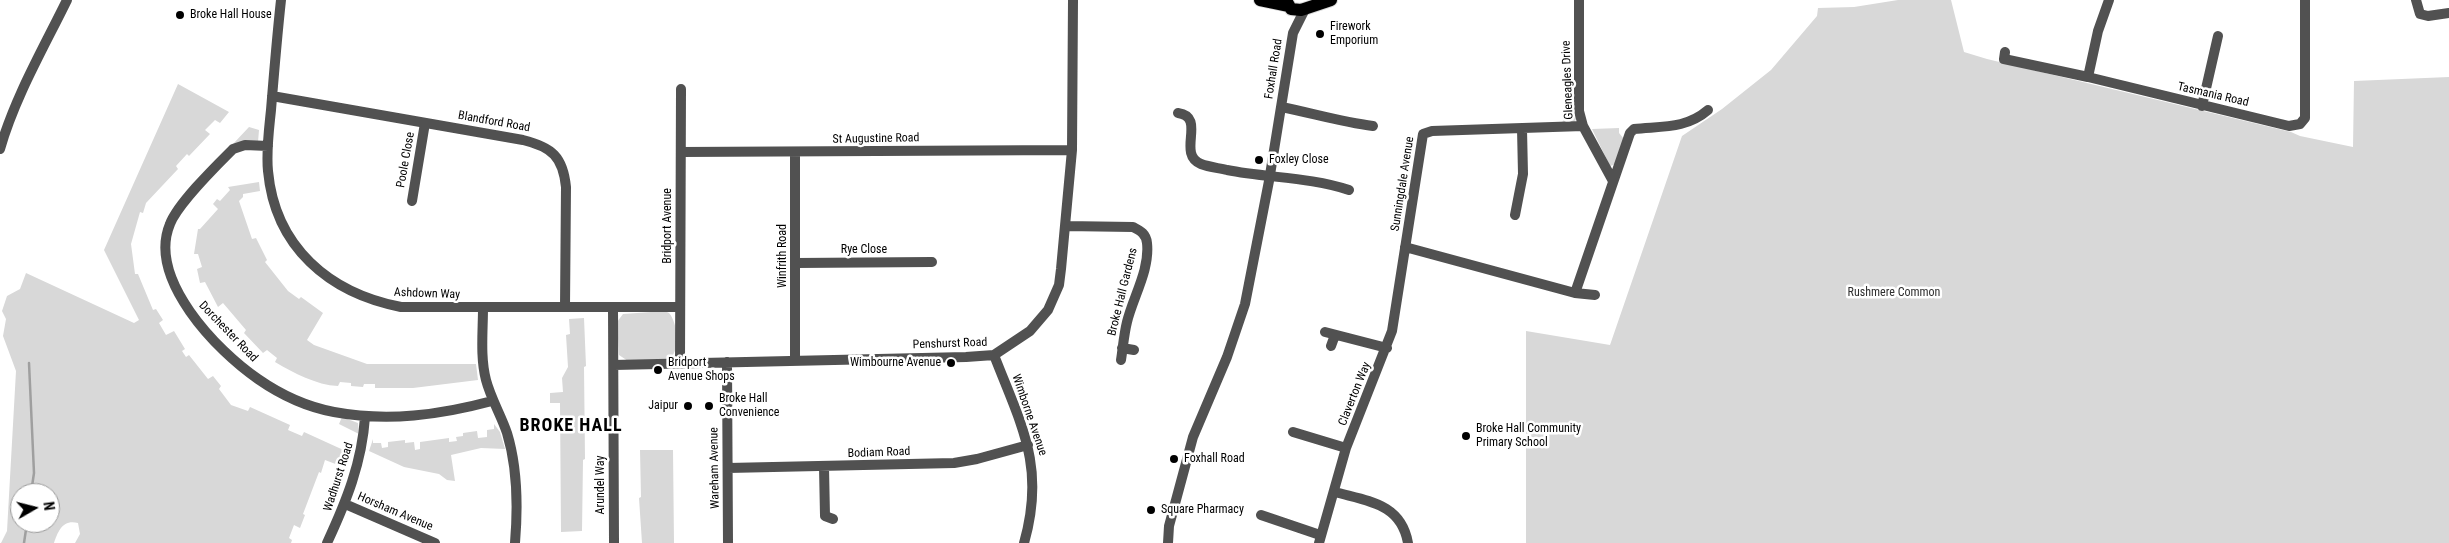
<!DOCTYPE html>
<html>
<head>
<meta charset="utf-8">
<style>
	body { margin:0 }
	#map { position:relative; width:2449px; height:543px; overflow:hidden; background:#fff; font-family:"Roboto Condensed",sans-serif }
	canvas { display:block }
	.north { position:absolute; left:10px; top:483px; width:50px; height:50px; box-sizing:border-box; background:#fff; border:1px solid #999; border-radius:50%; rotate:82deg; font-size:14px; font-weight:700; line-height:20px; text-align:center; color:#000 }
	.north::after { content:''; display:block; margin:auto; width:18px; height:22px; background:#000; clip-path:polygon(50% 0,100% 100%,50% 72%,0 100%) }
</style>
</head>
<body>
<div id="map">
<canvas width="2449" height="543"></canvas>
<div class="north">N</div>
</div>
<script>
const ctx = document.querySelector('canvas').getContext('2d');
ctx.lineJoin = 'round';
function fill(path, color) {
  ctx.fillStyle = color;
  ctx.fill(path, 'evenodd');
}
function trace(path, color, width, dash) {
  ctx.strokeStyle = color;
  ctx.lineWidth = width;
  ctx.lineCap = dash ? 'butt' : 'round';
  ctx.setLineDash(dash || []);
  ctx.stroke(path);
}
function write(font, color, halo, rows, align = 'center') {
  ctx.font = font + ' "Roboto Condensed",sans-serif';
  ctx.lineWidth = 5;
  ctx.setLineDash([]);
  ctx.textBaseline = 'middle';
  ctx.strokeStyle = halo;
  ctx.fillStyle = color;
  for (const [text, x, y, turn = 0] of rows) {
    ctx.save();
    ctx.translate(x, y);
    ctx.rotate((+turn || 0) * Math.PI / 180);
    ctx.textAlign = isNaN(turn) ? turn : align;
    if (halo) ctx.strokeText(text, 0, 0);
    ctx.fillText(text, 0, 0);
    ctx.restore();
  }
}
const green = new Path2D(`
	M1898,0H1951L1964,52L1987,59L2291,132L2300,136L2353,147L2354,81L2449,77V543H1526V331L1610,345L1682,136L1722,109L1771,70L1817,16L1818,8L1854,7Z
	M178,84L229,112L220,123L215,120L205,130L210,134L189,156L187,154L176,166L178,169L146,203L143,213L140,212L131,244L135,274H138L153,310L156,309L163,320L159,323L166,335L174,331L185,349L182,351L186,357L189,355L208,379L213,376L221,386L219,389L231,405L248,411L250,407L290,425L288,430L302,436L304,432L350,453L346,468L325,460L321,473L319,472L303,514L305,515L300,528L294,525L289,538L292,540L291,543H75L80,534L78,523C63,519 58,531 54,543H1L7,531L16,371L3,336L6,319L2,311L7,296L20,289L26,273L134,323L139,320L104,250ZM20,493H50V523H20Z
	M1572,107H1575L1576,119L1574,123L1561,124Z
	M249,127L259,130L258,142L233,144Z
	M1619,128V133L1624,139L1616,164L1610,166L1592,129Z
	M259,182L260,191L243,194V197L239,201L252,239L256,238L267,260L265,262L288,291L299,299L301,297L323,313L307,340L314,345L367,364H476L478,380L413,388H375V384H364L363,387L351,386V383L340,382L338,386C316,385 294,373 275,362L277,358L267,350L263,353L244,333L246,330L223,303L218,307L205,282L200,283L197,269L202,267L198,254H194L198,229H200L218,209L213,204L217,199L220,201L230,190L228,187Z
	M665,311L669,313C678,323 681,354 667,361H628L619,355L617,322L623,314Z
	M584,318L586,366L584,367L585,459L583,460L582,531L561,532L560,403H550V393L563,392L562,378L568,367L566,335L570,334L569,319Z
	M342,417L358,423L359,434L339,424Z
	M494,424L500,432L505,449L481,448L451,455L455,481L447,480L439,474L404,467L369,451L373,439V443H381L382,448L388,447V442L405,440V443L414,442L415,450L420,449V442L449,438V442L457,441L456,437L463,436V433L477,431L478,438L487,437V430L494,429Z
	M640,450H673L674,543H642L639,498L641,497Z`);
const stream = new Path2D(`
	M29,363L34,473L31,493
	M24,543L27,523`);
const minor = new Path2D(`
	M281,0C277,37 274,73 271,110C269,130 266,151 268,171C275,247 329,293 401,307H680
	M1579,0V111L1583,126L1613,181
	M2416,0L2420,14L2428,16L2449,13
	M2005,52L2004,59L2088,77L2289,126L2300,124L2305,118V0
	M2088,77L2098,31L2109,0
	M272,96L523,140C552,147 563,157 566,187L565,307
	M2202,106L2218,36
	M1281,107C1312,113 1341,122 1373,126
	M1178,113C1207,117 1176,154 1201,164C1209,167 1219,168 1227,170C1267,178 1310,177 1349,190
	M268,146L245,145L233,149C216,166 178,203 170,224C147,279 217,351 258,379C281,395 307,407 334,412C388,422 440,415 492,401
	M0,149C15,97 43,49 67,0
	M681,152L1072,150
	M412,201L425,123
	M1515,215L1523,174L1522,129
	M1065,226L1133,227C1141,231 1146,234 1147,243C1150,270 1133,297 1127,322C1124,334 1123,347 1121,360
	M1405,247L1575,293L1595,295
	M796,263L932,262
	M1575,293L1630,133L1634,129C1662,126 1686,129 1708,110
	M613,307L614,543
	M483,308C483,331 480,357 486,380C491,399 501,415 507,433C518,469 518,507 515,543
	M1325,332L1387,348
	M1331,346L1335,335
	M1122,348L1134,350
	M994,355C1021,425 1046,466 1024,543
	M795,360V153
	M727,362L728,543
	M680,363L681,89
	M614,365L966,357L994,355L1030,331L1048,310L1059,285L1061,269L1072,150L1073,0
	M1293,432L1346,448
	M824,467L825,516L833,519
	M728,468L954,463L977,459L1028,445
	M1335,492C1367,501 1401,503 1408,543
	M345,504L435,543
	M1261,515L1320,535
	M327,543C346,502 362,463 365,417
	M1168,543L1169,526L1193,437L1227,357L1245,304L1269,181L1293,33L1305,9
	M1319,543L1346,448L1392,331L1423,134L1432,131L1583,126`);
const major = new Path2D(`
	M1260,0L1289,6
	M1286,0L1291,9L1301,10L1331,0`);
const markers = [
	[180,15,5,"#000"],
	[1320,34,5,"#000"],
	[1259,160,5,"#000"],
	[951,363,5,"#000"],
	[658,370,5,"#000"],
	[688,406,5,"#000"],
	[709,406,5,"#000"],
	[1466,436,5,"#000"],
	[1174,459,5,"#000"],
	[1151,510,5,"#000"]
];
const poiNames = [
	["Broke Hall House",190,15],
	["Firework",1330,27],
	["Emporium",1330,41],
	["Foxley Close",1269,160],
	["Bridport",668,363],
	["Avenue Shops",668,377],
	["Wimbourne Avenue",941,363,"right"],
	["Broke Hall",719,399],
	["Convenience",719,413],
	["Jaipur",678,406,"right"],
	["Broke Hall Community",1476,429],
	["Primary School",1476,443],
	["Foxhall Road",1184,459],
	["Square Pharmacy",1161,510]
];
const streetNames = [
	["Foxhall Road",1274,69,-81],
	["Gleneagles Drive",1568,80,-92],
	["Tasmania Road",2213,95,13],
	["Blandford Road",494,122,10],
	["St Augustine Road",876,139,-1],
	["Poole Close",406,160,-80],
	["Sunningdale Avenue",1403,184,-81],
	["Bridport Avenue",668,226,-90],
	["Rye Close",864,250],
	["Winfrith Road",783,256,-90],
	["Broke Hall Gardens",1123,292,-76],
	["Ashdown Way",427,294,2],
	["Dorchester Road",228,332,46],
	["Penshurst Road",950,344,-2],
	["Claverton Way",1355,394,-68],
	["Wimborne Avenue",1029,415,71],
	["Bodiam Road",879,453,-2],
	["Wareham Avenue",715,468,-91],
	["Wadhurst Road",339,477,-72],
	["Arundel Way",601,485,-90],
	["Horsham Avenue",395,512,23]
];
const parkNames = [
	["Rushmere Common",1894,293]
];
const districtNames = [
	["BROKE HALL",571,426]
];
fill(green, '#d8d8d8');
trace(stream, '#9f9f9f', 2.5);
trace(major, '#dbdbdb', 14);
trace(minor, '#515151', 10);
trace(major, '#000', 12);
for (const [x, y, r, color] of markers) {
  const dot = new Path2D();
  dot.arc(x, y, r, 0, 2 * Math.PI);
  ctx.fillStyle = color;
  ctx.fill(dot);
  trace(dot, '#fff', 2);
}
write('12px', '#000', '#fff', poiNames, 'left');
write('12px', '#000', '#fff', streetNames);
write('12px', '#2f2f2f', '#fff', parkNames);
ctx.letterSpacing = '1px';
write('bold 18px', '#000', '#fff', districtNames);
ctx.letterSpacing = '0px';
</script>
</body>
</html>
